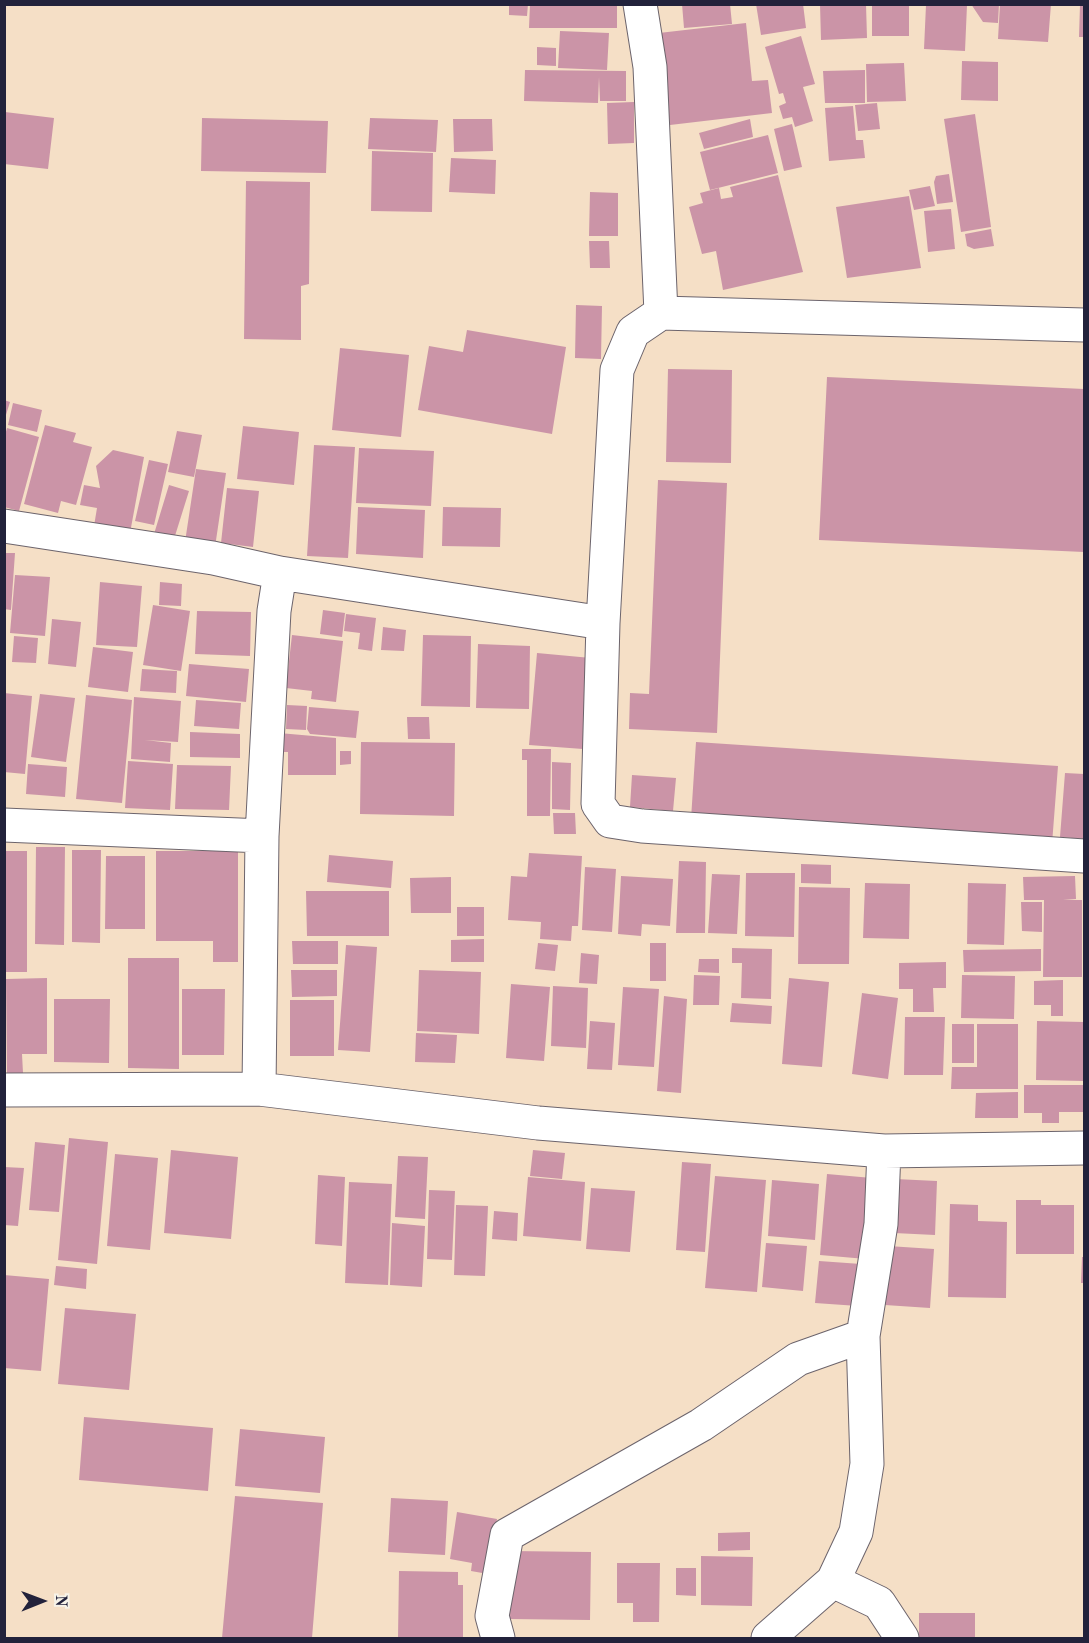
<!DOCTYPE html>
<html>
<head>
<meta charset="utf-8">
<style>
	body { margin:0 }
	#map { position:relative; width:1089px; height:1643px; overflow:hidden; background:#f5dfc6; font-family:"Old Standard TT",serif }
	canvas { display:block }
	.frame { position:absolute; inset:0; border:6px solid #22223b; pointer-events:none }
	.north { position:absolute; left:12px; top:1571px; width:60px; height:60px; -webkit-text-stroke:4px #f7f3e8; paint-order:stroke; rotate:89deg; font-size:16px; font-weight:700; line-height:24px; text-align:center; color:#22223b }
	.north::after { content:''; display:block; margin:auto; width:21px; height:27px; background:#22223b; clip-path:polygon(50% 0,100% 100%,50% 72%,0 100%) }
</style>
</head>
<body>
<div id="map">
<canvas width="1089" height="1643"></canvas>
<div class="frame"></div>
<div class="north">N</div>
</div>
<script>
const ctx = document.querySelector('canvas').getContext('2d');
ctx.lineJoin = 'round';
function fill(path, color) {
  ctx.fillStyle = color;
  ctx.fill(path, 'evenodd');
}
function trace(path, color, width, dash) {
  ctx.strokeStyle = color;
  ctx.lineWidth = width;
  ctx.lineCap = dash ? 'butt' : 'round';
  ctx.setLineDash(dash || []);
  ctx.stroke(path);
}
const building = new Path2D(`
	M509,4H528L527,16L509,15Z
	M530,4H617V28H529Z
	M682,4H730L732,24L684,28Z
	M756,4H803L806,28L761,35Z
	M820,4H866L867,38L821,40Z
	M872,4H909V36H872Z
	M971,4H999L998,23L983,22Z
	M1000,4H1051L1048,42L998,39Z
	M926,5H967L965,51L924,49Z
	M1080,5H1084V37H1079Z
	M746,23L752,81L768,80L772,113L670,125L659,33Z
	M560,31L609,33L607,70L558,68Z
	M801,36L815,84L803,87L813,121L795,127L792,117L783,119L779,106L786,103L783,93L779,94L765,47Z
	M537,47L556,48V66L537,65Z
	M962,61L998,62V101L961,100Z
	M904,63L906,101L867,102L866,64Z
	M525,70L626,71V101H600L599,77L598,103L524,101Z
	M865,70V103H825L823,71Z
	M634,102V143L608,144L607,103Z
	M877,103L880,129L858,131L855,105Z
	M853,106L856,140H863L865,158L829,161L825,108Z
	M5,112L54,118L48,169L4,164Z
	M975,114L991,227L961,232L944,119Z
	M202,118L328,121L326,173L201,171Z
	M370,118L438,120L436,152L368,149Z
	M453,119H492L493,151L454,152Z
	M750,119L753,137L704,149L699,133Z
	M792,124L802,167L784,171L774,129Z
	M768,135L778,173L710,190L700,152Z
	M372,151L433,153L432,212L371,211Z
	M451,158L496,160L495,194L449,192Z
	M949,174L953,202L937,204L934,182L936,176Z
	M778,175L803,272L723,290L716,251L702,254L689,207L703,203L700,193L719,188L721,199L733,197L730,187Z
	M246,181L310,182L309,284L301,286V340L244,339Z
	M930,186L935,206L914,210L909,190Z
	M590,192L618,193V236H589Z
	M909,196L921,268L847,278L836,207Z
	M951,209L955,249L928,252L924,211Z
	M991,229L994,246L974,249L967,246L965,234Z
	M589,241H609L610,268H590Z
	M576,305L602,306L601,359L575,358Z
	M467,330L566,347L552,434L418,410L429,346L463,352Z
	M340,348L409,355L401,437L332,430Z
	M668,369L732,370L731,463L666,462Z
	M827,377L1084,389V552L819,540Z
	M4,400L10,402L5,418H4Z
	M13,403L42,410L37,432L8,425Z
	M45,425L76,433L73,442L92,447L76,505L61,501L58,513L24,504Z
	M243,426L299,432L294,485L237,479Z
	M7,428L39,437L19,511L4,507V439Z
	M177,431L202,435L194,477L168,472Z
	M314,445L355,447L348,558L307,556Z
	M359,448L434,451L431,506L356,503Z
	M113,450L144,457L130,533L94,526L97,508L80,505L84,485L100,488L96,466Z
	M149,460L168,464L154,525L135,521Z
	M196,469L226,473L215,547L185,542Z
	M658,480L727,483L717,733L629,729L630,693L649,694Z
	M169,485L189,491L174,539L154,534Z
	M227,488L259,491L253,547L221,543Z
	M358,507L425,510L423,558L356,554Z
	M443,507L501,508L500,547L442,546Z
	M4,553H15L11,610L4,609Z
	M15,575L50,577L45,636L10,633Z
	M100,582L142,586L137,647L96,645Z
	M160,582L182,584L181,606L159,605Z
	M153,605L190,611L181,671L143,665Z
	M323,610L345,613L342,637L320,634Z
	M197,611L251,612L250,656L195,654Z
	M346,614L376,618L372,651L358,649L360,633L344,631Z
	M52,619L81,622L76,667L48,664Z
	M383,627L406,630L404,651L381,650Z
	M292,635L343,641L336,702L311,699L312,691L286,688Z
	M423,635L471,636L470,707L421,706Z
	M14,636L38,638L36,663L12,662Z
	M478,644L530,646L529,709L476,708Z
	M93,647L133,652L128,692L88,687Z
	M537,653L591,658L583,749L529,745Z
	M189,664L249,669L246,702L186,696Z
	M142,669L177,671L176,693L140,691Z
	M4,693L32,696L25,774L4,772Z
	M40,694L75,698L66,762L31,757Z
	M86,695L132,700L122,803L76,799Z
	M134,697L181,701L178,742L145,740L171,743L170,762L131,759Z
	M196,700L241,703L239,729L194,726Z
	M287,705L307,706L306,730L286,729Z
	M309,707L359,711L356,738L310,734L307,729Z
	M407,717H429L430,739H408Z
	M190,732L240,734V758L190,757Z
	M279,733L336,738V775H288V752H280Z
	M361,742L455,743L454,816L360,814Z
	M696,742L1058,766L1052,844L691,819Z
	M522,749H551L550,816H527V760H522Z
	M340,751H351V764L340,765Z
	M128,761L173,764L170,810L125,808Z
	M552,762L571,763L570,810L552,809Z
	M28,764L67,767L65,797L26,794Z
	M177,765L231,766L229,810L175,809Z
	M1065,773L1084,774V839L1060,837Z
	M632,775L676,778L673,811L630,807Z
	M553,813H575L576,834H554Z
	M36,847H65L64,945L35,944Z
	M72,850H101L100,943L72,942Z
	M4,851H27V972H4Z
	M156,851H238V962H213V941H156Z
	M529,853L582,856L578,926H572L571,941L540,939L541,922L508,920L511,876L527,877Z
	M329,855L393,861L391,888L327,882Z
	M106,856H145V929H105Z
	M679,861L706,862L705,933H676Z
	M801,864L831,865V884L801,883Z
	M585,867L616,869L612,932L582,930Z
	M746,873H795L794,937L745,936Z
	M712,874L740,875L737,934L708,933Z
	M621,876L673,879L670,926L642,924L641,936L618,934Z
	M1075,876L1076,899L1063,900H1082V977H1043L1044,900H1024L1023,877Z
	M451,877V913H411L410,878Z
	M865,883L910,884L909,939L863,938Z
	M968,883L1006,884L1004,945L967,944Z
	M799,887L850,888L849,964H798Z
	M306,891H389V936H307Z
	M1021,902H1042V932L1022,931Z
	M457,907H484V936H457Z
	M484,939V962H451V940Z
	M292,941H338V964H293Z
	M538,943L558,945L555,971L535,969Z
	M650,943H666V981H650Z
	M346,945L377,947L370,1052L338,1050Z
	M732,948L772,949L771,999L741,998L742,963H732Z
	M1041,949V971L964,972L963,950Z
	M581,953L599,955L597,984L579,983Z
	M128,958H179V1069L128,1068Z
	M699,959H719V973L698,972Z
	M946,962V988H933L934,1012H913V989H899V963Z
	M291,970H337V996L292,997Z
	M419,970L481,972L479,1034L417,1031Z
	M694,975L720,976L719,1005H693Z
	M962,975L1015,976L1014,1019L961,1018Z
	M47,978V1054H22L23,1073L7,1074L6,979Z
	M789,978L829,982L822,1067L782,1064Z
	M1063,980V1016H1051V1005H1034V981Z
	M511,984L550,987L544,1061L506,1058Z
	M553,986L588,988L586,1048L551,1046Z
	M623,987L659,989L654,1067L618,1065Z
	M182,989H225L224,1055H182Z
	M862,993L898,998L888,1079L852,1074Z
	M664,996L687,999L681,1093L657,1091Z
	M54,999H110L109,1063L54,1062Z
	M290,1000H334V1056H290Z
	M732,1003L772,1006L771,1024L730,1022Z
	M905,1017H945L943,1075H904Z
	M590,1021L615,1023L612,1070L587,1069Z
	M1037,1021L1084,1022V1081L1036,1080Z
	M952,1024H974V1063H952Z
	M977,1024H1018V1089H951L952,1067H977Z
	M416,1033L457,1035L455,1063L415,1062Z
	M1024,1085H1084V1112H1059V1123H1042V1113H1024Z
	M1018,1092V1118H975L976,1093Z
	M69,1138L108,1142L97,1264L58,1260Z
	M35,1142L65,1145L59,1212L29,1210Z
	M171,1150L238,1157L231,1239L164,1233Z
	M533,1150L565,1153L562,1179L530,1176Z
	M115,1154L158,1158L150,1250L107,1246Z
	M398,1156L428,1157L425,1219L395,1217Z
	M682,1162L711,1164L705,1252L676,1250Z
	M4,1167L24,1168L18,1226L4,1225Z
	M827,1174L872,1178L866,1259L820,1255Z
	M318,1175L345,1177L342,1246L315,1244Z
	M715,1176L766,1180L757,1292L705,1288Z
	M528,1177L585,1182L581,1241L523,1236Z
	M895,1179L937,1181L935,1235L894,1233Z
	M772,1180L819,1184L815,1240L768,1236Z
	M349,1182L392,1184L388,1285L345,1283Z
	M591,1188L635,1191L630,1252L586,1249Z
	M429,1190L455,1191L452,1260L427,1259Z
	M1016,1200H1041V1205H1074V1254H1016Z
	M950,1204L978,1205V1221L1007,1222L1006,1298L948,1297Z
	M456,1205L488,1206L485,1276L454,1275Z
	M494,1211L518,1213L517,1241L492,1239Z
	M392,1223L425,1226L422,1287L390,1285Z
	M766,1243L807,1246L803,1291L762,1287Z
	M888,1246L934,1249L930,1308L885,1305Z
	M1082,1257H1084V1283H1081Z
	M819,1261L861,1264L858,1306L815,1303Z
	M56,1266L87,1269L86,1289L54,1285Z
	M4,1275L49,1279L41,1371L4,1368Z
	M65,1308L136,1314L129,1390L58,1384Z
	M84,1417L213,1428L208,1491L79,1480Z
	M240,1429L325,1437L320,1493L235,1486Z
	M235,1496L323,1503L312,1638H222Z
	M391,1498L448,1501L445,1555L388,1552Z
	M457,1512L497,1519L488,1574L471,1571L472,1563L450,1559Z
	M750,1532V1550L718,1551V1533Z
	M511,1551L591,1552L590,1620L510,1619Z
	M701,1556L753,1557L752,1606L701,1605Z
	M617,1563H660L659,1622H633V1603H617Z
	M676,1568H696V1596L676,1595Z
	M399,1571L458,1572V1585H463V1638H398Z
	M919,1613H975V1638H919Z`);
const minor = new Path2D(`
	M640,4L650,67L661,313L1084,325
	M661,313L633,332L617,370L603,623L598,804L610,821L642,826L1084,856
	M4,526L213,558L280,573L603,623
	M4,825L262,836
	M259,1089L262,836L274,611L280,573
	M4,1090L259,1089L538,1123L884,1151L1084,1148
	M833,1581L879,1603L902,1638
	M498,1638L492,1616L507,1535L701,1425L798,1359L863,1336
	M768,1638L833,1581L856,1532L867,1464L863,1336L881,1224L884,1151`);
fill(building, '#cb94a7');
trace(minor, '#6c646c', 35);
trace(minor, '#fff', 33);
</script>
</body>
</html>
